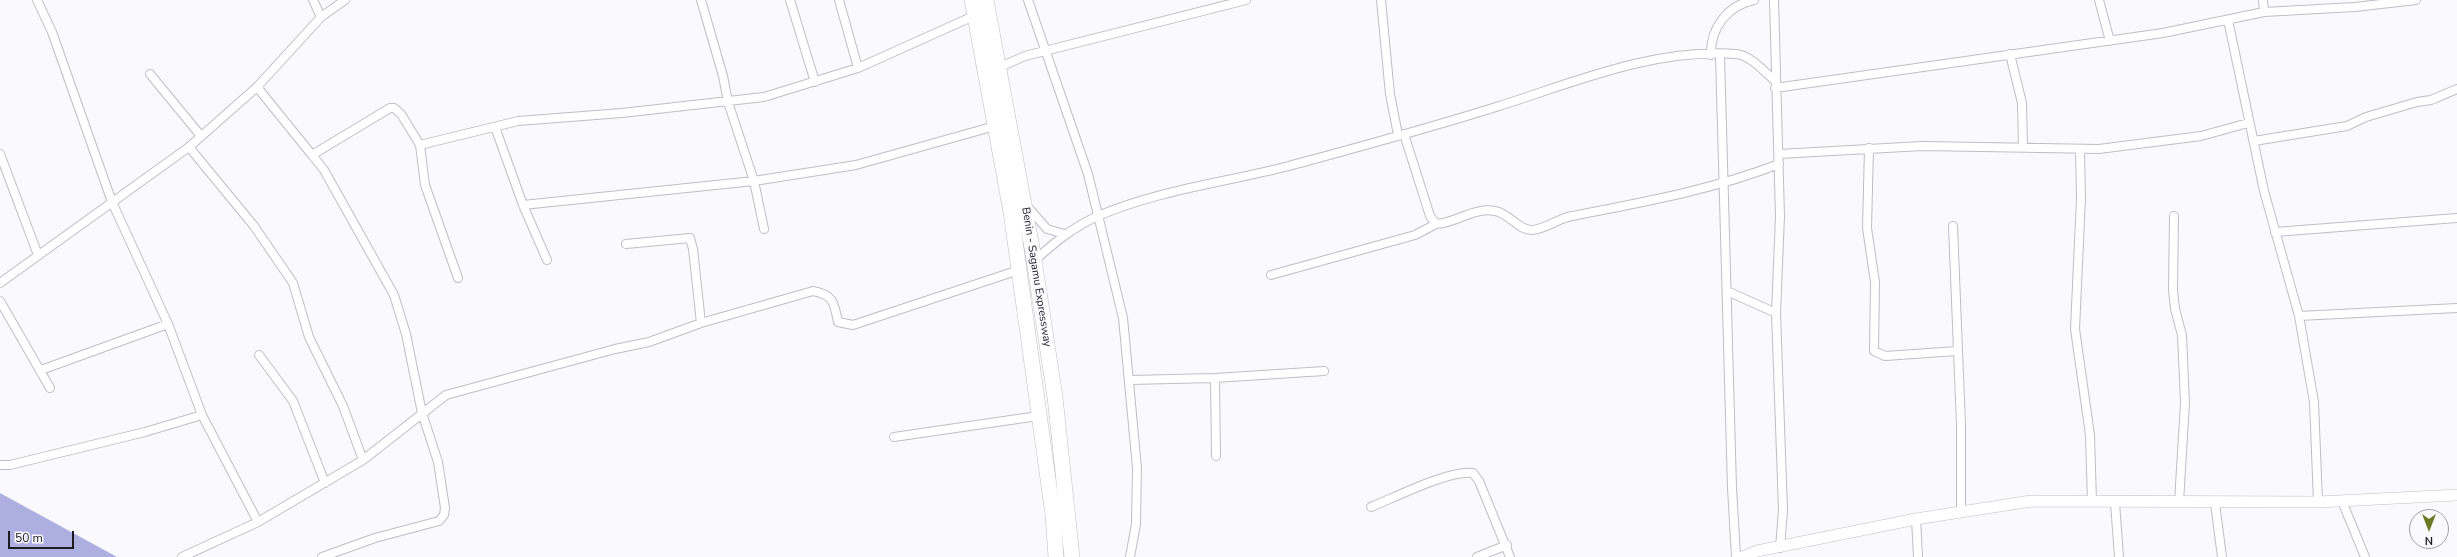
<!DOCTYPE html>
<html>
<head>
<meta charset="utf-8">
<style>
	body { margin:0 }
	#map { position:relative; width:2457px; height:557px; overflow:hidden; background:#fafafe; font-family:"Nunito Sans",sans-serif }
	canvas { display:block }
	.north { position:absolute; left:2409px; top:509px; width:40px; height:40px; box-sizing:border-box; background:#fafafe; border:1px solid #a1a1a5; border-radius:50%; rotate:180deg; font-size:11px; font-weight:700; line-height:16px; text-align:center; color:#1c1c20 }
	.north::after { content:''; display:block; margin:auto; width:14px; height:18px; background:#6b7824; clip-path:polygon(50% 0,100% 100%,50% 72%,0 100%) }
	.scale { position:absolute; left:8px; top:531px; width:66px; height:18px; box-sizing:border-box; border:2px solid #1c1c20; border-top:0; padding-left:5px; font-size:12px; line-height:14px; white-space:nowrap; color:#1c1c20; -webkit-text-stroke:3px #fafafe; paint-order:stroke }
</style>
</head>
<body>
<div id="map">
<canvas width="2457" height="557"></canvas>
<div class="north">N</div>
<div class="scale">50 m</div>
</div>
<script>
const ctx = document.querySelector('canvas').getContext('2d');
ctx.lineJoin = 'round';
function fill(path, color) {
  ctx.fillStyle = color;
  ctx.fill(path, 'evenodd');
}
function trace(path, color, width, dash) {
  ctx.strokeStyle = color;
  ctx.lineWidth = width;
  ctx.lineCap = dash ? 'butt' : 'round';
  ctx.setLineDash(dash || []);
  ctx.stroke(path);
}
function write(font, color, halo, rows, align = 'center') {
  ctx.font = font + ' "Nunito Sans",sans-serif';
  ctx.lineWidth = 3;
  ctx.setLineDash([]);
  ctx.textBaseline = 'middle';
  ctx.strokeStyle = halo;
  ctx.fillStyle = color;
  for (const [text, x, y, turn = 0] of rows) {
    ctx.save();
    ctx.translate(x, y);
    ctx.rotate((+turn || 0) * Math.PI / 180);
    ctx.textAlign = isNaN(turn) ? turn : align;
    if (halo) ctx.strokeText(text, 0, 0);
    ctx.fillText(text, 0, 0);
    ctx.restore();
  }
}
const forest = new Path2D(`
	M0,493L117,557H0Z`);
const street = new Path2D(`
	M37,0L52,32L112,202L168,324L202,415L258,522
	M313,0L321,17
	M790,0L815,82
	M839,0L858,68
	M1028,0L1088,174L1123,318L1137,468L1136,524L1130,557
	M1381,0L1390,94L1398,135
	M1774,0L1780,216L1776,313L1783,510L1780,548
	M2099,0L2110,41
	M2264,12L2355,7L2416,0
	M2228,20L2264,191L2299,316L2314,402L2318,502
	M2010,54L2022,103L2023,147
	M1711,55C1710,28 1728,5 1754,0
	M1720,55L1732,488L1736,557
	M1000,67L1025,56L1246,0
	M150,74L201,136
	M257,87L312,155
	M1775,88L2163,33L2264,12L2263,0
	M495,127L523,205L547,260
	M1404,134L1430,216L1436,224C1456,223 1474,207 1495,211C1509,213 1519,231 1532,230C1546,229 1559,218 1572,216C1643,202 1712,190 1779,164
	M2254,141L2347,126L2366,117L2417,102L2431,100L2457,89
	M420,145L518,121L622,113L764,97L858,68L976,15
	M189,147L254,226L293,283L309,337L343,406L363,460
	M1869,148L1867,228L1875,282L1874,351L1885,356L1957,351
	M2080,149L2081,198L2075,329L2090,435L2092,502
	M0,154L38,255
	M1779,154L1922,146L2099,149L2201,136L2248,123
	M523,205L754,181L728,102L723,76L701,0
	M1027,206L1047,229L1064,234
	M2174,216L2173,290L2175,309L2182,335L2185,403L2179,502
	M1953,226L1961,425V512
	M764,229L754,181L856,165L995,126
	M2275,232L2457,218
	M626,244L690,238L693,249L701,323
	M1034,261C1054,243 1073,227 1098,216C1158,190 1227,182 1289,166C1359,147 1430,128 1499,106C1575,82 1655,48 1736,54C1750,55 1765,72 1775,81
	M1271,275L1415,235L1436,224
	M0,283L189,147L257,87L321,17L345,0
	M1727,291L1776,313
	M0,301L50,388
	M2299,316L2457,308
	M259,355L293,401L325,483
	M41,370L168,324
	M1215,378L1216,456
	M1129,380L1215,378L1324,371
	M894,437L1038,416
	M0,465H10L145,432L202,415
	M2342,501L2365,557
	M2115,503L2119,557
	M2215,503L2222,557
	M1371,507C1396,497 1448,470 1473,473L1479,481L1510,557
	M1916,519L1918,557
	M182,557L258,522L363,460L446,395L615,349L649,342L701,323L813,291C834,295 834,303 838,322L853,325L1019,270
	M322,557L375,538L439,521L444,515L445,508L438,462L422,413L406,334L394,295L324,170L312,155L390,108H394L401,114L420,145L425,185L458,278
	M1477,557L1507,545`);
const secondary = new Path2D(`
	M1742,557L1757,551L1916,519L2031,501L2318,502L2457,495`);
const highway = new Path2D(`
	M972,0L1011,212L1053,515L1056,557
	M986,0L1033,253L1055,397L1072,557`);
const streetNames = [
	["Benin - Sagamu Expressway",1036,277,81]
];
fill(forest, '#aeafe1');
trace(street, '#bdbec7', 10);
trace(secondary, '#bdbec7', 12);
trace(highway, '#bdbec7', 16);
trace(street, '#fff', 8);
trace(secondary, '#fff', 11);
trace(highway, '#fff', 15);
write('11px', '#1c1c20', '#fafafe', streetNames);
</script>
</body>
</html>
